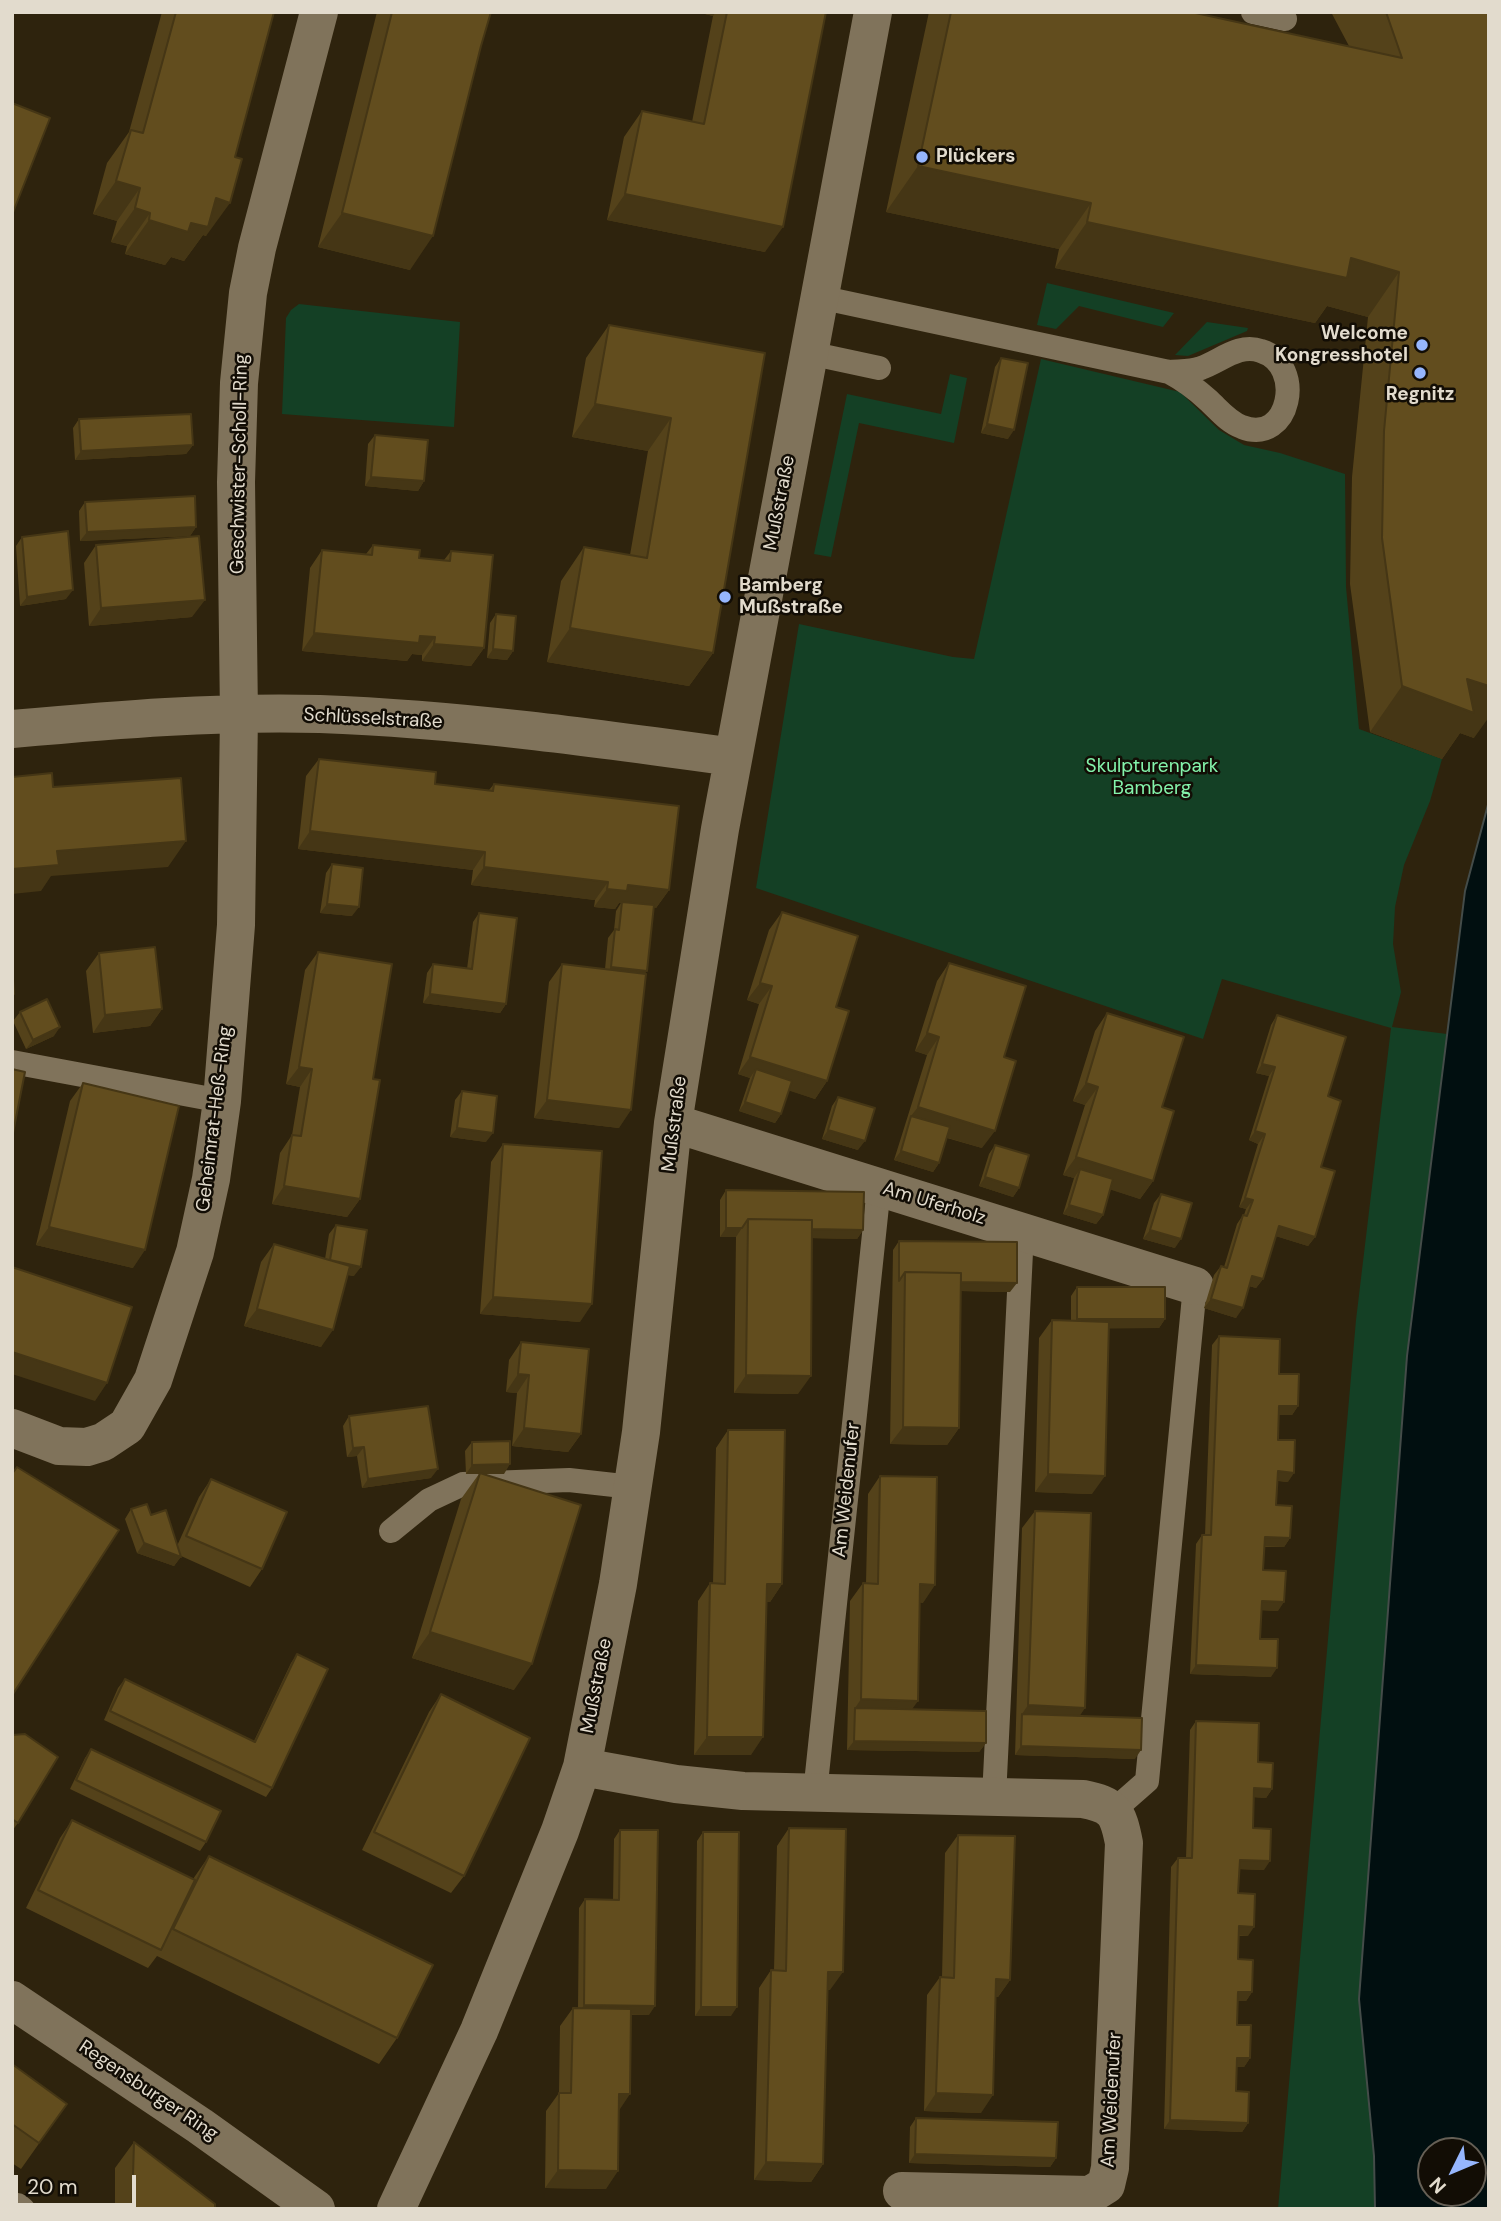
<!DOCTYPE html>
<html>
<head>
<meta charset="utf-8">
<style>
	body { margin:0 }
	#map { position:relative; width:1501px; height:2221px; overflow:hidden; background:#2e230d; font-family:"DM Sans",sans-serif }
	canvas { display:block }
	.frame { position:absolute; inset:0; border:14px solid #e2dbcd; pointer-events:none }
	.north { position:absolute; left:1417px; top:2137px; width:70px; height:70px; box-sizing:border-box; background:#120d05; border:2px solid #655f55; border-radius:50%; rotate:227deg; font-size:19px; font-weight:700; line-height:28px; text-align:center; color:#e2dbcd }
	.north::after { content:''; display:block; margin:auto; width:24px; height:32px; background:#96b6fd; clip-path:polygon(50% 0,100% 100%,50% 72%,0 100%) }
	.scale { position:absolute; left:14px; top:2175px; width:122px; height:32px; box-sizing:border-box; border:4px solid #e2dbcd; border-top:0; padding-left:9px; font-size:21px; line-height:24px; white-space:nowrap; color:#e2dbcd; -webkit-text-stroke:5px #120d05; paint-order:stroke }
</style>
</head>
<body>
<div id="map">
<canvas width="1501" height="2221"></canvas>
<div class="frame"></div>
<div class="north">N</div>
<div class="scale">20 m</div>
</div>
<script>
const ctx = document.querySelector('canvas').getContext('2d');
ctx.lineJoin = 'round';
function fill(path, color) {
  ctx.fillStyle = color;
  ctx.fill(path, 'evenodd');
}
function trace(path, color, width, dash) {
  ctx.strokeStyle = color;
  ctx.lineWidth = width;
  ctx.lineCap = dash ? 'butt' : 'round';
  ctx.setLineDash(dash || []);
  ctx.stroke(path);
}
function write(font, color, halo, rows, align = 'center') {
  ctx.font = font + ' "DM Sans",sans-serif';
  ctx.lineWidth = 5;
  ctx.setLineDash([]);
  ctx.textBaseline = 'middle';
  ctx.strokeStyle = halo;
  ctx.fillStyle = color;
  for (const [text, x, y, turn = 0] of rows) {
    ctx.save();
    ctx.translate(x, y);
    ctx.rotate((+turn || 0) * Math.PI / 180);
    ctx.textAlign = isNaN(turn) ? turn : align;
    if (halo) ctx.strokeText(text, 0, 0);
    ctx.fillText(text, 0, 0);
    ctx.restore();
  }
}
const green = new Path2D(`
	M1047,283L1174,313L1163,327L1079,306L1056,329L1037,325Z
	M299,304L460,322L454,427L282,414L286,318L291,310Z
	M1207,322L1248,328L1247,331L1188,356L1175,355Z
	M1041,359L1180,392L1219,430L1244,445L1280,453L1345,474L1346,587L1359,729L1442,759L1430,801L1404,865L1395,907L1393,944L1401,992L1392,1027L1447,1034L1407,1356L1374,2156L1375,2209H1278L1356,1320L1391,1028L1222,979L1203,1039L756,888L799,624L953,657L974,659Z
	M950,374L967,378L954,443L859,423L831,557L814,554L847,394L941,414Z`);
const water = new Path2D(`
	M1489,801V2209H1375L1374,2156L1359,1999L1407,1356L1465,891ZM1431,2151H1473V2193H1431Z`);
const service = new Path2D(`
	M1253,12L1285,19
	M819,297L1169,372C1179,371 1192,372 1201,368C1221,361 1239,343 1261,351C1306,365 1290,446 1242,427C1228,422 1219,410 1208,400C1196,389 1184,380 1169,372
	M809,353L879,368
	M12,1062L222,1101
	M391,1531L429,1500L463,1484L569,1480L632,1487
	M815,1793L879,1187
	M994,1797L1022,1232
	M1114,1810L1147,1781L1195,1286
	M18,2205L23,2209`);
const minor = new Path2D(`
	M12,729C114,720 218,711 320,714C458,719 596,738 733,757
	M673,1123L1195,1286
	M12,1428L59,1446L87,1447L103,1442L127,1426L153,1380L195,1252L211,1179L222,1101L236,925L239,715L236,482L239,383L248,293L257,248L319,12
	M582,1767L676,1784L743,1791L1083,1799C1114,1805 1118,1812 1124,1843L1110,2168L1106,2185L1090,2195L902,2191
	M396,2209L479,2031L560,1831L582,1767L618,1584L641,1432L673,1123L720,829L873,12`);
const tertiary = new Path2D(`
	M12,2000L200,2126L316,2209`);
const wall = new Path2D(`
	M162,12H274L206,236L203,235L184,261L171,257L165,265L125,254L127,246L111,242L117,221L93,214L107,163L129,132Z
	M377,12H491L410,270L318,247Z
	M697,12H826L765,252L607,220L624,137L642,111L692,122L713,16Z
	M929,12H1191L1349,46L1331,12H1489L1474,738L1460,733L1442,759L1370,732L1350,584L1352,477L1368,317L1327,306L1315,323L1055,268L1059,249L886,212Z
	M609,325L765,353L713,653L689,686L547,662L561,581L584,547L630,555L648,451L572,437L586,358Z
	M1001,358L1008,439L981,433L995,367Z
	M79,419L193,445L186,454L75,460L73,428Z
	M375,435L424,481L418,491L365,486L368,444Z
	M85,502L196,527L190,536L80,541L79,511Z
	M22,537L66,599L20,606L16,546Z
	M96,545L192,617L89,626L84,563Z
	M373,545L419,558L444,560L451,551L484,648L471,666L422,661V655L412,654L407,661L302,651L310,568L322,550L366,554Z
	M496,614L513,651L507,660L487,658L490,623Z
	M319,759L435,784L489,790L494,784L669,890L656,908L654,907L645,974L619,1128L534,1118L549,982L562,964L605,969L608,938L614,930L616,911L621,903H619L615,909L594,907L595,900L471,885L473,870L298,849L306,776Z
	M332,864L352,916L320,913L326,873Z
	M782,912L836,1007L827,1081L815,1099L789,1090L781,1114L775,1123L739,1111L750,1078L738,1074L759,1004L747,1000L769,930Z
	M479,913L506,1004L500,1013L423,1003L427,973L433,964L467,969L473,922Z
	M318,952L373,1079L360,1199L347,1217L272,1204L280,1153L292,1135L300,1087L286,1084L305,970Z
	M99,953L162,1009L150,1026L93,1033L86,971Z
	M949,963L982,1148L947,1138L939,1163L933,1172L894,1160L927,1055L915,1051L937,981Z
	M20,1012L54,1036L26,1049L13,1021Z
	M1107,1013L1162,1107L1153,1181L1140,1199L1110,1189L1103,1215L1096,1224L1063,1214L1074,1178L1063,1175L1085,1105L1073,1101L1095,1031Z
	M1277,1015L1328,1096L1315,1237L1308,1246L1276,1236L1263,1279L1256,1288L1249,1286L1236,1318L1204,1308L1214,1275L1221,1266L1224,1267L1237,1224L1243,1215H1244L1246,1209L1239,1207L1258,1144L1249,1140L1269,1076L1256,1073L1271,1025Z
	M83,1083L133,1268L36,1245L70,1101Z
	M462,1091L486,1142L450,1137L455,1100Z
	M838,1097L858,1150L822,1139L832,1106Z
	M503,1144L580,1322L480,1314L491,1162Z
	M995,1145L1019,1188L1013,1197L979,1186L989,1154Z
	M726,1190L863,1230L857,1239L812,1238L798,1394L734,1393L736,1237H720V1200Z
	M1161,1194L1175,1248L1143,1239L1154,1203Z
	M336,1225L354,1276L348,1275L321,1347L244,1326L261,1262L274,1244L325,1259L329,1234Z
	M899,1241L1010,1292L961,1291L959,1428L947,1445L890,1444L893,1250Z
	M1077,1287L1165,1319L1159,1328H1109L1092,1494L1035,1492L1039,1338L1052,1320L1071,1321V1296Z
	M1219,1336L1279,1374L1298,1406L1292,1415H1279L1278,1440L1288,1482L1278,1481L1276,1505L1290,1538L1284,1547H1264L1263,1570L1278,1611L1261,1610L1260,1639L1271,1677L1190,1674L1196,1544L1202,1535H1205L1212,1345Z
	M521,1342L581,1434L568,1452L512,1446L517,1393L506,1392L509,1360Z
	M349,1416L431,1478L362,1488L357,1456L347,1457L343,1426Z
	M728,1430L782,1584L770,1602H767L751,1755H694L698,1601L710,1583H713L716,1448Z
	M472,1442L504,1474H481L514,1690L412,1658L461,1499L479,1474H466L465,1451Z
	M880,1476L923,1603L920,1602L912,1710L986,1743L979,1752L847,1750L850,1601L863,1583H866L868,1494Z
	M211,1479L262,1569L250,1587L181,1556L174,1566L137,1553L125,1519L131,1509L151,1515L177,1546L199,1497Z
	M1035,1511L1080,1716L1135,1759L1015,1755L1022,1528Z
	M297,1654L272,1788L266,1797L104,1720L118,1688L125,1679L254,1741L291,1663Z
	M441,1694L464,1876L451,1893L362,1850L429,1712Z
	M1196,1721L1258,1762L1272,1789L1266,1798L1254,1797L1253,1828L1264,1870L1239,1869L1238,1893L1248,1936H1239L1238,1959L1252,1992L1246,2001H1238L1237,2025L1250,2058L1244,2067H1237L1236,2091L1248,2123L1242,2132L1164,2129L1171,1867L1178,1858H1186L1190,1730Z
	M12,1735L18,1823L12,1831Z
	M91,1749L206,1842L200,1851L70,1789L85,1758Z
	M72,1820L193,1879L209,1856L397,2038L379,2064L157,1956L148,1968L26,1908L60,1838Z
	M789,1828L830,1990H828L823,2164L811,2182L754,2180L759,1988L771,1970H774L777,1846Z
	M620,1830L649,2015H631L619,2110L606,2189L545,2188L546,2111L559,2093L560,2026L573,2008H578L579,1908L585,1899L613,1900L614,1839Z
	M703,1832L731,2016H695L697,1841Z
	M958,1835L1010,1980L998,1997H996L981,2113L924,2111L927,1995L940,1977H942L945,1853Z
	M12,2064L67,2104L21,2169L12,2163Z
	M916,2118L1056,2158L1050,2167L909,2163L910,2127Z
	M134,2142L215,2209H115V2168Z`);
const shadedWall = new Path2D(`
	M697,12H716L713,16Z
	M918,166L1091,203L1059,249L886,212Z
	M116,181L140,188L117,221L93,214Z
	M625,194L783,227L765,252L607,220Z
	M216,198L230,203L206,236L203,235L184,261L171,257L165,265L125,254L149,220L191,223Z
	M135,208L150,213L127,246L111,242Z
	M342,213L433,236L410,270L318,247Z
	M1087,222L1351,258L1399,272L1368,317L1327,306L1315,323L1055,268Z
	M595,404L671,418L648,451L572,437Z
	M987,424L1014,430L1008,439L981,433Z
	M193,445L186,454L75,460L81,451Z
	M371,477L424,481L418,491L365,486Z
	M196,527L190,536L80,541L87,532Z
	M73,590L66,599L20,606L27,597Z
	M205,600L192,617L89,626L101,608Z
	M570,628L713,653L689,686L547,662Z
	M314,633L420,636L435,637L422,655L412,654L407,661L302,651Z
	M434,644L484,648L471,666L422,661Z
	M493,649L513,651L507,660L487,658Z
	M1467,679L1489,686V717L1474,738L1460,733L1442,759L1370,732L1402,686Z
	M310,831L485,852L473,870L298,849Z
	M186,841L168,867L51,876L41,891L12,894V869L57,851Z
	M484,867L608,882L595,900L471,885Z
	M628,885L669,890L656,908L619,903L615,909L594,907L607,889Z
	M327,904L359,907L352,916L320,913Z
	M611,967L647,971L640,980L604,976Z
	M760,983L772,986L759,1004L747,1000Z
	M430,994L506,1004L500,1013L423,1003Z
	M162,1009L150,1026L93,1033L105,1015Z
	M60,1027L54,1036L26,1049L33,1040Z
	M927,1033L939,1037L927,1055L915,1051Z
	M750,1057L827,1081L815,1099L753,1079L756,1069L750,1078L738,1074Z
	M1262,1064L1275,1067L1269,1076L1256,1073Z
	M299,1067L312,1069L300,1087L286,1084Z
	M1086,1083L1098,1087L1085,1105L1073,1101Z
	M547,1100L631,1110L619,1128L534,1118Z
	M745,1102L781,1114L775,1123L739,1111Z
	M918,1107L995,1131L982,1148L908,1126L911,1116Z
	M457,1128L493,1133L486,1142L450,1137Z
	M828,1130L865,1141L858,1150L822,1139Z
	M1255,1131L1265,1134L1258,1144L1249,1140Z
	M901,1151L939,1163L933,1172L894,1160Z
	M1076,1157L1153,1181L1140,1199L1077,1179L1080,1169L1074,1178L1063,1175Z
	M985,1177L1019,1188L1013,1197L979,1186Z
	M284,1186L360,1199L347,1217L272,1204Z
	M1245,1198L1253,1200L1246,1209L1239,1207Z
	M1069,1205L1103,1215L1096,1224L1063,1214Z
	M1279,1226L1315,1237L1308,1246L1272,1235Z
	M49,1227L145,1250L133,1268L36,1245Z
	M726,1228H742L736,1237H720Z
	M748,1228L863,1230L857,1239L748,1237Z
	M1150,1230L1181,1239L1175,1248L1143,1239Z
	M330,1262L361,1267L354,1276L323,1271Z
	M1252,1276L1263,1279L1256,1288L1246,1285Z
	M905,1281L1017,1283L1010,1292L905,1290Z
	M493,1297L592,1304L580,1322L480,1314Z
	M1211,1299L1243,1308L1236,1318L1204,1308Z
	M257,1309L333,1330L321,1347L244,1326Z
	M1077,1319H1165L1159,1328L1071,1329Z
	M12,1352L107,1383L95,1401L12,1374Z
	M518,1374L529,1375L517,1393L506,1392Z
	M746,1375L811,1376L798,1394L734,1393Z
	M1279,1406H1298L1292,1415H1273Z
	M903,1427L959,1428L947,1445L890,1444Z
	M524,1428L581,1434L568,1452L512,1446Z
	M364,1447L357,1456L347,1457L353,1448Z
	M510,1464L504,1474H466L472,1465Z
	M438,1469L431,1478L362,1488L368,1479Z
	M1278,1471L1294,1473L1288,1482L1272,1480Z
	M1048,1474L1105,1476L1092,1494L1035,1492Z
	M1265,1537L1290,1538L1284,1547L1258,1546Z
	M144,1543L181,1557L174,1566L137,1553Z
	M767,1584H782L770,1602H755Z
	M920,1584L935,1585L923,1603L908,1602Z
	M1262,1601L1284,1602L1278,1611L1255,1610Z
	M430,1632L532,1664L514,1690L412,1658Z
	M1196,1665L1277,1668L1271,1677L1190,1674Z
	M861,1699L918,1701L905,1719L855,1708Z
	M1028,1705L1085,1708L1073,1726L1022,1714Z
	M707,1737H763L751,1755H694Z
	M854,1741L986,1743L979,1752L847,1750Z
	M1021,1746L1141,1750L1135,1759L1015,1755Z
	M1254,1788L1272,1789L1266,1798L1248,1797Z
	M1240,1860L1270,1861L1264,1870L1233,1869Z
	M1239,1926L1254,1927L1248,1936L1232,1935Z
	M828,1972H843L830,1990L816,1989Z
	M996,1979L1010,1980L998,1997H984Z
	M1238,1992H1252L1246,2001H1231Z
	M584,2005L655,2006L649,2015L578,2014Z
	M701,2007H737L731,2016H695Z
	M1237,2058H1250L1244,2067H1231Z
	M936,2093L993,2095L981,2113L924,2111Z
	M619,2094H630L618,2112Z
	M1170,2120L1248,2123L1242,2132L1164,2129Z
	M915,2154L1056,2158L1050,2167L909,2163Z
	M766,2162L823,2164L811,2182L754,2180Z
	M558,2170L618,2171L606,2189L545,2188Z`);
const building = new Path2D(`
	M176,12H274L235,157L242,159L230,203L216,198L208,227L191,223L188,232L149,220L150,213L135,208L140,188L116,181L131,130L143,133Z
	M392,12H491L481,46L433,236L342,213Z
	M727,12H826L783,227L625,194L642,111L704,124Z
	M951,12H1191L1402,58L1386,12H1489V686L1467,679L1474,713L1402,686L1382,538L1384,431L1399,272L1351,258L1347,278L1087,222L1091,203L918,166Z
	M12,103L50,118L12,215Z
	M609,325L765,353L713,653L570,628L584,547L647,558L671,418L595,404Z
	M1001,358L1028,363L1014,430L987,424Z
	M191,414L193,445L81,451L79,419Z
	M375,435L428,440L424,481L371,477Z
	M195,496L196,527L87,532L85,502Z
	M68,531L73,590L27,597L22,537Z
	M199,536L205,600L101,608L96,545Z
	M373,545L420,550L419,558L450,561L451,551L493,555L484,648L434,644L435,637L420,636L419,643L314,633L322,550L372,555Z
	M496,614L516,616L513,651L493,649Z
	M319,759L436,772L435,784L444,785L493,791L494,784L679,806L669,890L628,885L627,891L607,889L608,882L484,867L485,852L310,831Z
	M52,773L53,787L181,778L186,841L57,851L59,865L12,869V777Z
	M332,864L363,868L359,907L327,904Z
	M622,902L654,905L647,971L611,967L615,929L619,930Z
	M782,912L858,936L836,1007L849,1011L827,1081L750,1057L772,986L760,983Z
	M479,913L517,918L506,1004L430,994L433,964L472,969Z
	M155,947L162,1009L105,1015L99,953Z
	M318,952L392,964L373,1079L380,1080L360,1199L284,1186L292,1135L301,1136L312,1069L299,1067Z
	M949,963L1026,986L1004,1057L1016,1061L995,1131L918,1107L939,1037L927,1033Z
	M12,964L14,994H12Z
	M562,964L646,974L631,1110L547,1100Z
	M47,999L60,1027L33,1040L20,1012Z
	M1107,1013L1184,1037L1162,1107L1174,1111L1153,1181L1076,1157L1098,1087L1086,1083Z
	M1277,1015L1346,1037L1328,1096L1341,1101L1321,1167L1335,1171L1315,1237L1279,1226L1263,1279L1252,1276L1243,1308L1211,1299L1221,1266L1227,1268L1243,1215L1247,1216L1253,1200L1245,1198L1265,1134L1255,1131L1275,1067L1262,1064Z
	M12,1069L25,1072L12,1138Z
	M756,1069L792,1081L781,1114L745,1102Z
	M83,1083L179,1106L145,1250L49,1227Z
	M462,1091L497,1096L493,1133L457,1128Z
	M838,1097L875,1108L865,1141L828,1130Z
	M911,1116L950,1127L939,1163L901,1151Z
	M503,1144L602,1151L592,1304L493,1297Z
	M995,1145L1029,1155L1019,1188L985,1177Z
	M1080,1169L1113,1179L1103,1215L1069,1205Z
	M726,1190L864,1192L863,1230L812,1229V1220L748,1219L742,1228H726Z
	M1161,1194L1192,1203L1181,1239L1150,1230Z
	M748,1219L812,1220L811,1376L746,1375Z
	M336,1225L367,1230L361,1267L330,1260Z
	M899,1241L1017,1242V1283L961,1282V1273L905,1272L899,1281Z
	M274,1244L350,1266L333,1330L257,1309Z
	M12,1267L132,1307L107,1383L12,1352Z
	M905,1272L961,1273L959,1428L903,1427Z
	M1077,1287H1165V1319H1077Z
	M1052,1320L1109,1322L1105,1476L1048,1474Z
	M1219,1336L1280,1339L1279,1374H1299L1298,1406H1279L1278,1440H1295L1294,1473L1278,1471L1276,1505L1292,1506L1290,1538L1265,1537L1263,1570L1286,1571L1284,1602L1262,1601L1260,1639H1278L1277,1668L1196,1665L1202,1535H1211Z
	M521,1342L589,1349L581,1434L524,1428L529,1375L518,1374Z
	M428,1406L438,1469L368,1479L364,1447L353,1448L349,1416Z
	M728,1430H785L782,1584H767L763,1737H707L710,1583L725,1584Z
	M510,1441V1464L472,1465V1442Z
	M17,1467L119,1530L13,1694L12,1474Z
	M480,1473L581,1505L532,1664L430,1632Z
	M880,1476L937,1477L935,1585L920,1584L918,1701L861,1699L863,1583L878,1584Z
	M211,1479L287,1512L262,1569L186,1536Z
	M147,1504L151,1515L166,1510L181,1557L144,1543L131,1509Z
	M1035,1511L1091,1513L1085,1708L1028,1705Z
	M297,1654L328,1669L272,1788L110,1711L125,1679L255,1742Z
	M441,1694L530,1738L464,1876L374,1832Z
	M855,1708L986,1711V1743L854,1741Z
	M1022,1714L1142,1718L1141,1750L1021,1746Z
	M1196,1721L1259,1723L1258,1762L1273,1763L1272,1789L1254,1788L1253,1828L1271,1829L1270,1861L1240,1860L1238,1893L1255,1894L1254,1927L1239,1926L1238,1959L1253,1960L1252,1992H1238L1237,2025H1251L1250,2058H1237L1236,2091L1249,2092L1248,2123L1170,2120L1178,1858H1192Z
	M25,1734L58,1757L18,1823L12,1819V1735Z
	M91,1749L221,1811L206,1842L76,1780Z
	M72,1820L195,1880L161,1950L38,1890Z
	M789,1828L846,1829L843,1972H828L823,2164L766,2162L771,1970L786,1971Z
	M620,1830H658L655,2006L584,2005L585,1899L619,1900Z
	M703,1832H739L737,2007H701Z
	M958,1835L1015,1836L1010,1980L996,1979L993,2095L936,2093L940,1977L954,1978Z
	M209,1856L433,1965L397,2038L173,1929Z
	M573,2008L631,2009L630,2094H619L618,2171L558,2170L559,2093H571Z
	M12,2064L67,2104L39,2143L12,2124Z
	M916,2118L1058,2122L1056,2158L915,2154Z
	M134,2142L215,2204V2209H132Z`);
const markers = [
	[922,157,7,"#96b6fd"],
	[1422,345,7,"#96b6fd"],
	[1420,373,7,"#96b6fd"],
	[725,597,7,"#96b6fd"]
];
const poiNames = [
	["Plückers",936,157],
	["Welcome",1408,334,"right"],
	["Kongresshotel",1408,356,"right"],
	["Regnitz",1420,395,"center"],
	["Bamberg",739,586],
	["Mußstraße",739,608]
];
const streetNames = [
	["Geschwister-Scholl-Ring",240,464,-89],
	["Mußstraße",780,503,-79],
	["Schlüsselstraße",373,719,3],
	["Geheimrat-Heß-Ring",215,1119,-83],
	["Mußstraße",675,1124,-83],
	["Am Uferholz",934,1204,17],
	["Am Weidenufer",847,1490,-84],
	["Mußstraße",597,1686,-79],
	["Regensburger Ring",148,2091,34],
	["Am Weidenufer",1112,2100,-87]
];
const parkNames = [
	["Skulpturenpark",1152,767],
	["Bamberg",1152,789]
];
fill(green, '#144025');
fill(water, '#010f10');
trace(water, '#444c49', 2);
trace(service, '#80735b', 24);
trace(minor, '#80735b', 38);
trace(tertiary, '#80735b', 38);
fill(wall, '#54421a');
fill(shadedWall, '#453615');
fill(building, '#624d1e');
trace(building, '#453615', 2);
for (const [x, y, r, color] of markers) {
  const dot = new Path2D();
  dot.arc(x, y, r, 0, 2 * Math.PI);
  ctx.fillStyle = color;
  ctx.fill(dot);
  trace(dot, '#120d05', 2.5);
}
write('bold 19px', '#e2dbcd', '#120d05', poiNames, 'left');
write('19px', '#e2dbcd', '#120d05', streetNames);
write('19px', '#84f4ab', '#120d05', parkNames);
</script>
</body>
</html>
